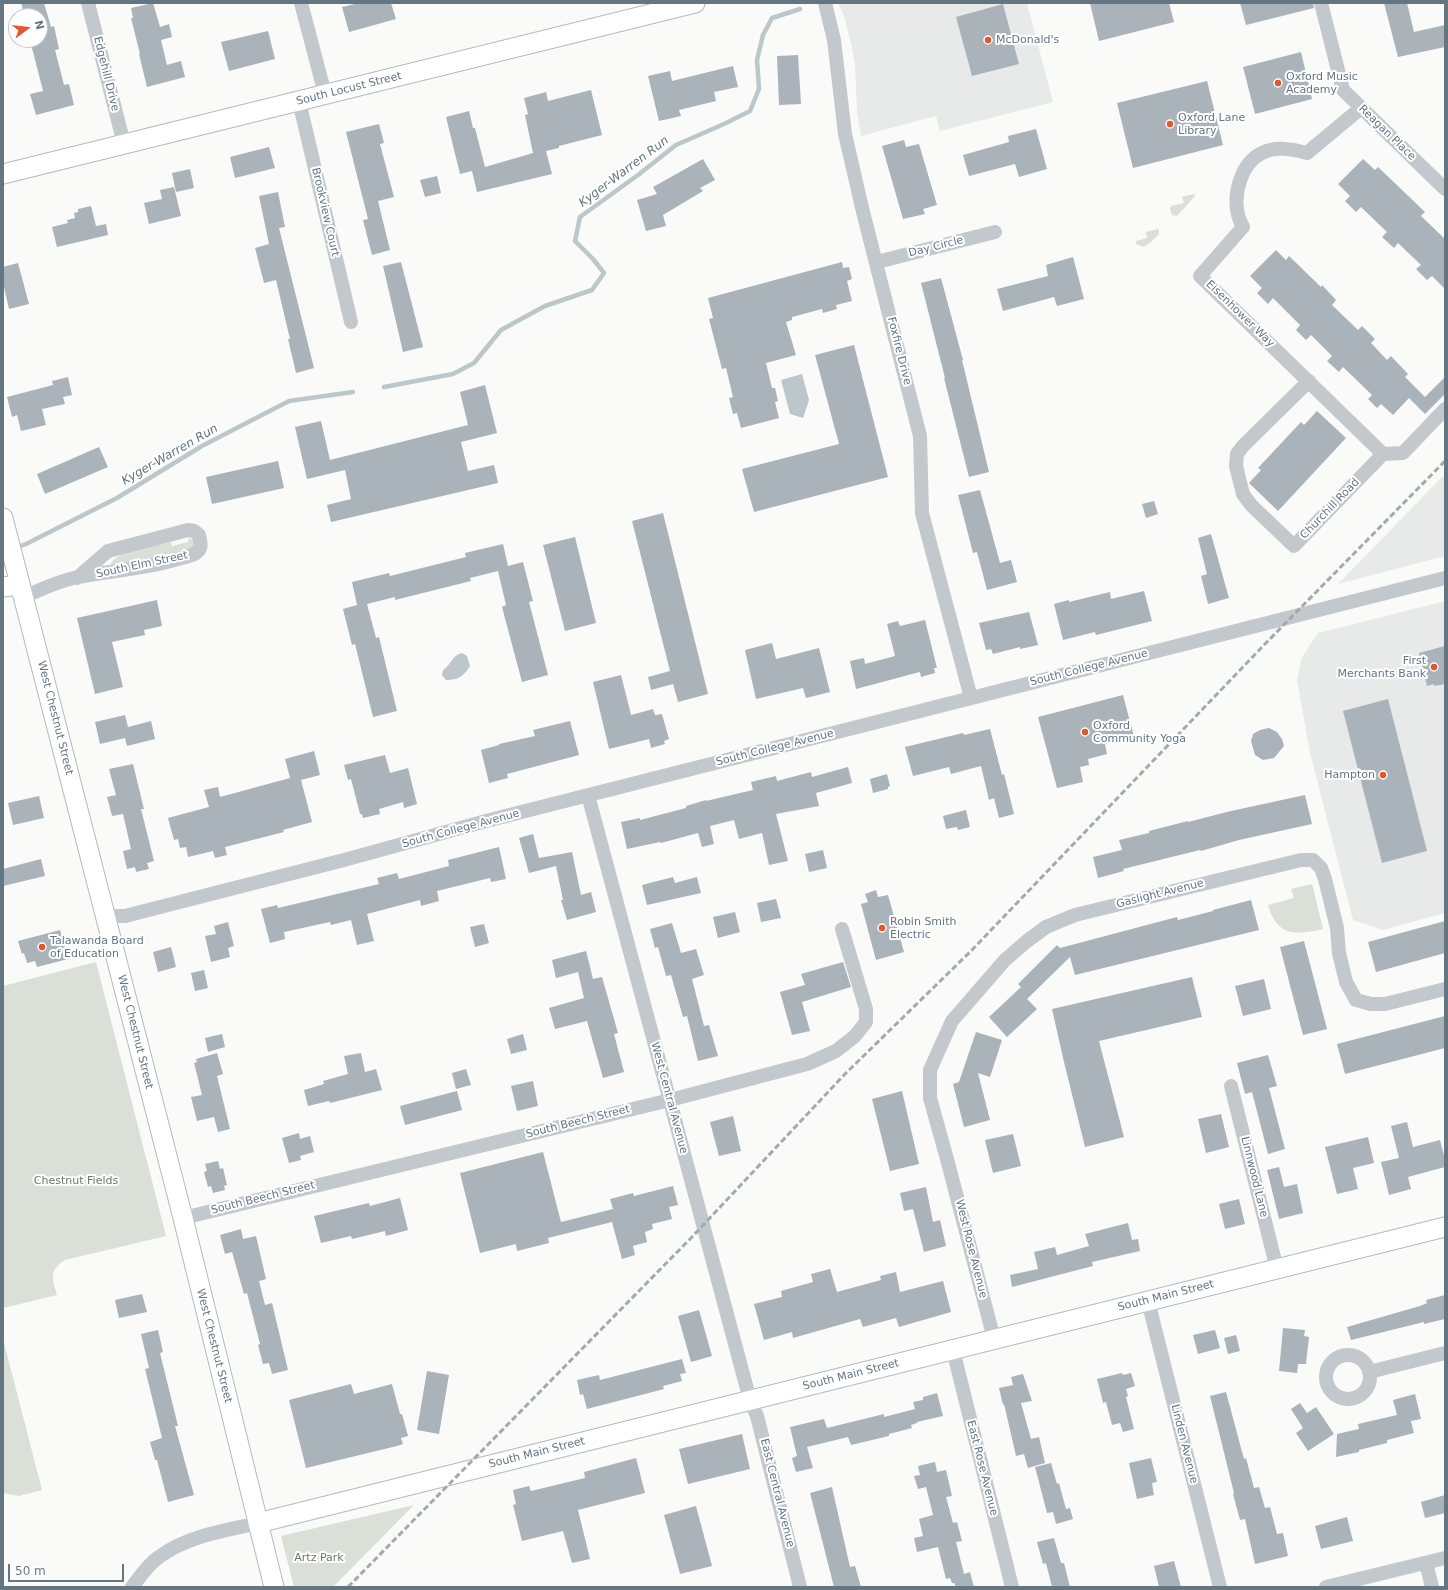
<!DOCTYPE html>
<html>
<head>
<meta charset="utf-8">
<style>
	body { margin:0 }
	#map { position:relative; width:1448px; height:1590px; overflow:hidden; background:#fafaf8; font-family:"DejaVu Sans",sans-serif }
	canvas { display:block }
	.frame { position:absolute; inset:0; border:4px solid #657683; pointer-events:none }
	.north { position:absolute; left:8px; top:8px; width:40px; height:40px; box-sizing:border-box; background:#fff; border:1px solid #c1c8cd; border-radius:50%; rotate:75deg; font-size:11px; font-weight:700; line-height:16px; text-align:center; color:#657683 }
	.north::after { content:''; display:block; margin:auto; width:14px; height:18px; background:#e4572e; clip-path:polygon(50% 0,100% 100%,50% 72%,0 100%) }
	.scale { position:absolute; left:8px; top:1564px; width:116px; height:18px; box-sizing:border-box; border:2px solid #657683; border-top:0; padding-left:5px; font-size:12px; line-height:14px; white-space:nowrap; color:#657683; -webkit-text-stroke:3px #fff; paint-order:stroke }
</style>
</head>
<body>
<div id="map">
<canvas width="1448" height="1590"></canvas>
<div class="frame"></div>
<div class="north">N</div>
<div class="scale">50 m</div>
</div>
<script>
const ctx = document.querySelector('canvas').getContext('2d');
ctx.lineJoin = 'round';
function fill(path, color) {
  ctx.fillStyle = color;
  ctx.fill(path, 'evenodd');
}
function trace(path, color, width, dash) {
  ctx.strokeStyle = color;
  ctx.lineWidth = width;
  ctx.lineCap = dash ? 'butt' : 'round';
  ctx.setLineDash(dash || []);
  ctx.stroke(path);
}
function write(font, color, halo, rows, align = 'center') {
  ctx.font = font + ' "DejaVu Sans",sans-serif';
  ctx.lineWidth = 4;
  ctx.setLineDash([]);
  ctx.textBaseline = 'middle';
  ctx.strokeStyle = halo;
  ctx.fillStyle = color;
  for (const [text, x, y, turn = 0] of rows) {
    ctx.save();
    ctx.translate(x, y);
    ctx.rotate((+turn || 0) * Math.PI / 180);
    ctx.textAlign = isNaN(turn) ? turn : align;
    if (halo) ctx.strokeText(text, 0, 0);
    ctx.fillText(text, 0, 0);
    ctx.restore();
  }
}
const built = new Path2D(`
	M838,3H1027L1053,102L940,131L936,116L861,136L857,112L855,65L852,47L844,16Z
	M1445,474V556L1338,584Z
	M1445,601V913L1383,930L1353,920L1310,753L1297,680L1302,657L1318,633Z`);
const green = new Path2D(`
	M1194,194L1195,196L1177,216L1172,215L1170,208L1171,206L1184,203L1182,197Z
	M1158,229L1159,230V234L1150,243L1143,247L1136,244V241L1147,238L1146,232Z
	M188,539H194L196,544L191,549L114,567L111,565V563C119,550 155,546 171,542L172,546L188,542Z
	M1312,884L1323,929C1296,935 1277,937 1268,905L1294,898L1291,889Z
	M96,962L166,1236L65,1260C49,1270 52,1278 57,1295L3,1308V986Z
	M3,1339L42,1490L19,1496L3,1493Z
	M414,1505L333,1587H294L281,1536Z`);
const water = new Path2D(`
	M802,374L809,400L803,418L790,414L781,380Z
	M462,653L467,656L470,666C464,676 458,680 446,680L442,675L443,670C451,665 452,655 462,653Z`);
const stream = new Path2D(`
	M384,387L453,374L474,363L501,330L545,306L592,290L604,273L593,259L575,241L580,217L638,175L676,145L724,124L750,111L759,89L757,60L763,35L772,18L800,9
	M15,548L26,544L117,498L202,446L289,401L353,392`);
const building = new Path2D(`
	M21,3H44L51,27L54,26L59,49L55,50L64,85L69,84L74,105L36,115L30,94L43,91L30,40H40V16H25Z
	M153,3L160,27L169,24L172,37L161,40L167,65L181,61L185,77L147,87L139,54H140L131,18H133L131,8Z
	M359,3H391L396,19L349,32L342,7Z
	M1090,3H1169L1174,22L1099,41Z
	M1240,3H1313L1314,8L1246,25Z
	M1384,3H1407L1414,32L1445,25V47L1398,57Z
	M1003,4L1019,64L972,76L956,17Z
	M268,31L275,59L229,71L221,42Z
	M1301,52L1312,99L1255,114L1243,67Z
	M798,55L801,104L779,105L777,56Z
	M733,66L738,87L714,92L716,101L679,110L681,116L659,121L648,76L670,71L672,81Z
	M1207,81L1223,145L1133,168L1117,103Z
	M591,90L602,135L559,146V148L546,151L552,174L477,192L472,171L460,174L446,117L469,111L473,128H475L485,167L533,153L525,115L528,114L524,98L546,92L548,101Z
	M379,124L384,143L380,144L394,197L378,201L390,250L372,255L363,220L368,219L346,132Z
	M1036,129L1047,169L1019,177L1015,164L969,176L963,155L1009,142L1008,136Z
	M904,140L906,147L919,144L937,205L923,209L925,214L903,219L882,146Z
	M269,147L275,168L235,178L230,157Z
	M703,159L715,180L700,188L703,191L663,215L666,226L646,231L637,200L657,194L653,187Z
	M1363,159L1375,170L1378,167L1425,212L1421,216L1445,239V289L1432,276L1427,280L1416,269L1421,265L1398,243L1394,248L1382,237L1387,232L1361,207L1356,212L1345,201L1350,196L1338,184Z
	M190,169L194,188L176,192L172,173Z
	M437,176L441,193L425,197L420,180Z
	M174,187L181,216L149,224L144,203L162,199L160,190Z
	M278,192L285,227L279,228L314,368L296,373L288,339H290L276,280L264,283L255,248L269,244L259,196Z
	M91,206L96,226L106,224L108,235L57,247L52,227L68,223L67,220L75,218L74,213L78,212V209Z
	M1276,250L1286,260L1289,256L1321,287L1322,285L1336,300L1332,305L1358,330L1362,326L1375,339L1371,343L1387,360L1391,356L1408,374L1405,377L1425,397L1445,377V394L1425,414L1409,398L1393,415L1381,404L1377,408L1368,399L1372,395L1343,367L1339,372L1327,361L1332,356L1311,335L1306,340L1296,330L1300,325L1273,298L1268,304L1257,293L1262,288L1250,276Z
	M1073,257L1084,299L1057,306L1054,297L1003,311L997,289L1048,276L1046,265Z
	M401,262L423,347L403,352L383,266Z
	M842,262L843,268L849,267L852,279L847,281L852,301L836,305L837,309L823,313L822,309L792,317V320L786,322L796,355L766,363L772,388H775L778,401L775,402L779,418L741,428L737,413L733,414L729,398L733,397L726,368L722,369L709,319L713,318L708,298Z
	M18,263L29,304L9,309L3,283V267Z
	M941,278L963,360H962L989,472L969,477L944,378H945L921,283Z
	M854,345L888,477L754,512L742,469L839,444L815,355Z
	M68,377L72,395L63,397L65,404L42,409L46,425L21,431L17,415L12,417L7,397L53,385L52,381Z
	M485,385L497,433L461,442L468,471L494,465L498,483L331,522L327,505L351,499L345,470L307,479L295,427L321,421L330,460L468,425L460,392Z
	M1317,411L1346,438L1278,511L1249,483L1261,470L1258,468L1301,422L1304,425Z
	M99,447L108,467L45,494L37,474Z
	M278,461L284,488L212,504L206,477Z
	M980,490L1000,563L1011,560L1017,582L987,590L977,552L973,553L958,495Z
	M1154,501L1158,514L1146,518L1142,504Z
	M663,513L708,694L678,702L673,684L651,690L648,677L670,671L632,521Z
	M1211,534L1229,598L1208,604L1201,576L1207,574L1198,538Z
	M575,537L596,623L565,631L543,545Z
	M503,544L508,566L523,562L533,601L529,602L548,675L522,682L502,607L506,605L498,571L470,578L471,581L395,600V597L367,604L376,638L379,637L397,711L373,717L355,644L352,645L343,609L357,605L352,582L389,573L390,576L466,557L465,553Z
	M1144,591L1152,621L1096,635L1095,632L1063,640L1054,604L1069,600V602L1110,592L1111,599Z
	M157,600L162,626L144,630L145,635L112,642L123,687L95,694L77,618Z
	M1029,612L1038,645L1020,649V647L993,654L991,649L986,650L979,623Z
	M925,620L937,668H934L935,673L921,677L920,672L916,673L856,689L850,661L864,658L865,664L895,656L887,624L898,621L900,626Z
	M772,643L776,659L819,648L830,692L806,698L803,688L756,699L745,650Z
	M1445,646V684L1434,686V684L1427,686L1419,653Z
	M621,675L631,715L653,709L655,715L662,714L669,739L664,741L665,744L651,748L649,739L609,749L593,682Z
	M1123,695L1134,737L1105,744L1107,754L1088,759L1089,765L1080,767L1083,782L1057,788L1038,717Z
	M1388,699L1427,851L1382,863L1343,711Z
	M125,715L128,727L151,721L155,739L127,746L125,738L100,744L95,722Z
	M570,721L579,755L507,774L508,778L489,783L481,750L499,745V744L535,736L533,730Z
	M1269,728L1277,732L1282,739L1284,746L1274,758L1263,760L1255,755L1251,741L1253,734L1260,730Z
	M990,729L1002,775L1004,774L1014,814L999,818L994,798L989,800L981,766L951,774L949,767L913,776L905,747L963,733L964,735Z
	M314,751L320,775L301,780L312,822L283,830L284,832L225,847L227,855L215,858L213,851L188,857L186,847L180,848L178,839L174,840L168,818L209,807L204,790L218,787L220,797L290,778L285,759Z
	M385,755L390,773L408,768L417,804L404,808L403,802L379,809L380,814L363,818L362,814H360L351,779L348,780L344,765Z
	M133,764L144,809H141L154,861L147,863L149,869L136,872L135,867L127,869L123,851L131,849L123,814L112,816L107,797L116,795L109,769Z
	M848,767L852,783L816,793L819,806L776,814L788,861L769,865L762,833L739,839L734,820L710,826L714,844L702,847L698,833L661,843L660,842L627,849L621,822L640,818V820L686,808V806L706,800V801L753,790L751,782L776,776L777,781L811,772L812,777Z
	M887,774L890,786L888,787V789L873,793L870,779Z
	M1305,795L1312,824L1239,840L1201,851L1200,850L1123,869L1124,871L1098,878L1093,857L1122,850L1119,840L1149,833V831L1188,821V822L1231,811Z
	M39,796L44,818L13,825L8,803Z
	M966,810L970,827L958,830L957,827L946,829L943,816Z
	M533,834L539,858L572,852L581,895L591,892L596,912L567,920L561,900H563L556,866L529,873L519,838Z
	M499,847L506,879L491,882L490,878L437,891L439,901L421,906L420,900L367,914L374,941L357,945L351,920L331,925L330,922L284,932L285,939L270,943L261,909L277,905L278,908L379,884L377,878L397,873L399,879L449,866L448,860Z
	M823,850L827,868L809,872L805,854Z
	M41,859L45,876L3,886V869Z
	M673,877L675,883L697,877L701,893L647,905L642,885Z
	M876,890L878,897L888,895L904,952L876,960L861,904L868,902L865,894Z
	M776,899L781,918L761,922L757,903Z
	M1251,900L1259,930L1075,975L1070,957L1027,999L1037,1009L1007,1037L989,1017L1021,987L1018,984L1057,945L1060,948L1177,917L1178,920L1213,911V910Z
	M735,912L740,932L718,938L713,917Z
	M1445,921V953L1376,972L1368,942Z
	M228,922L234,946L228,948L230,957L211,962L205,936L216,934L214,926Z
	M672,923L681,953L696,949L704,975L692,979L704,1026L709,1025L718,1056L698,1061L687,1016L683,1017L671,975L666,976L658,947L655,948L650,929Z
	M484,924L489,943L475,947L470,927Z
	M60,930L68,959L37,967L35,961L27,963L24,953L22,954L18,941Z
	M1304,941L1327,1029L1303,1035L1280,947Z
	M171,947L176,967L158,972L153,952Z
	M586,951L593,979L602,977L618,1033L614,1034L624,1072L603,1078L587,1021L555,1029L549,1008L584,998L578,972L556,978L552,960Z
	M843,962L851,987L802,1002L810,1031L792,1035L780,992L805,985L801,974Z
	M204,970L208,988L195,991L191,973Z
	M1192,977L1202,1017L1099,1041L1124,1137L1085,1147L1064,1062L1052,1009Z
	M1264,979L1271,1009L1243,1016L1235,986Z
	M1445,1016V1048L1345,1074L1337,1044Z
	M976,1032L1002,1040L990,1077L978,1073L990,1120L964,1127L953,1084L959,1082Z
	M222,1034L225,1047L208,1052L205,1038Z
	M523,1034L527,1050L511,1054L507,1039Z
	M217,1053L223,1074L217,1076L230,1129L218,1132L214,1117L197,1121L191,1097L202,1095L194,1063L197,1062L196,1059Z
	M361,1053L365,1072L376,1069L382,1090L330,1103L329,1101L308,1106L304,1090L324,1084L323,1081L348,1074L344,1056Z
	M1268,1055L1277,1086L1269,1088L1285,1149L1268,1154L1252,1092L1245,1094L1237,1063Z
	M466,1069L471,1085L456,1089L452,1073Z
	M533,1081L538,1106L517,1111L511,1086Z
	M457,1091L462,1110L405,1125L400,1106Z
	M902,1091L919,1164L890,1171L872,1099Z
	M1221,1114L1229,1147L1206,1153L1198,1119Z
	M733,1116L741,1151L719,1156L710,1122Z
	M1407,1122L1413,1147L1440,1140L1445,1159V1167L1408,1177L1411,1189L1389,1195L1381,1162L1399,1158L1391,1126Z
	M299,1133L300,1139L310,1136L314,1152L300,1156L301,1160L289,1163L282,1138Z
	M1013,1134L1021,1166L993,1173L985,1140Z
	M1368,1137L1374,1163L1353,1168L1358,1189L1337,1194L1325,1147Z
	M543,1152L561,1222L613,1209L610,1199L633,1193L634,1196L673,1186L678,1205L669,1207L672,1219L652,1224L653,1229L645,1232L647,1242L633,1246L635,1255L622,1259L612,1222L548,1238L549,1243L517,1251L516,1244L480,1253L460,1173Z
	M218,1161L220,1169L223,1168L227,1185L224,1186L225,1190L213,1193L211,1186L208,1187L204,1172L207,1171L205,1164Z
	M1279,1167L1284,1187L1297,1184L1303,1213L1279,1219L1267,1170Z
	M926,1187L933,1222L940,1220L946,1246L924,1252L913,1209L904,1211L900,1193Z
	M400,1198L408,1230L386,1236L385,1231L352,1239L351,1236L321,1243L314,1216L369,1203L370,1206Z
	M1239,1199L1245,1224L1225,1229L1219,1204Z
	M1128,1223L1132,1240L1138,1239L1140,1251L1092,1262L1093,1266L1012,1287L1010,1275L1038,1269L1034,1252L1055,1247L1057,1255L1089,1246L1085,1234Z
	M241,1229L243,1239L256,1236L266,1279L259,1281L265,1305L272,1303L288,1370L272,1374L269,1363L263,1364L258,1345L260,1344L247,1293L244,1294L232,1252L225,1254L220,1235Z
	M830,1269L837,1292L881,1280L880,1276L896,1272L900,1292L943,1281L951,1312L899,1327L896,1318L863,1327L860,1319L793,1338L792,1332L764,1340L754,1304L782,1297L781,1291L813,1282L811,1274Z
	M142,1294L147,1312L119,1318L115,1300Z
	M1445,1295V1319L1424,1324V1322L1351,1340L1347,1327L1420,1306L1427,1303L1426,1300Z
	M699,1310L712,1356L691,1362L678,1316Z
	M1283,1328L1305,1330L1304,1336L1309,1337L1306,1364H1298L1297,1373L1279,1371Z
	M158,1330L163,1352L160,1353L178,1426H175L194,1495L168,1502L157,1460H155L150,1442L162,1438L145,1369L149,1368L141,1334Z
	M1215,1330L1220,1348L1198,1354L1193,1335Z
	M1236,1335L1240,1351L1228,1354L1224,1338Z
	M682,1359L686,1373L680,1374L682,1381L663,1386L664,1389L587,1409L583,1394L580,1395L577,1380L599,1375L600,1380Z
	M427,1371L449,1375L439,1434L417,1430Z
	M1122,1373L1123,1375L1131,1373L1135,1386L1126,1389L1128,1396L1126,1397L1134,1429L1123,1432L1120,1423L1112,1425L1106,1402L1103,1403L1097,1379Z
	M1023,1374L1032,1401L1021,1403L1031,1439L1039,1437L1045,1463L1028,1468L1024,1454L1016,1456L1004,1404L1003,1405L999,1388L1013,1385L1011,1377Z
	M351,1384L354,1394L392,1384L400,1414H402L408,1436L401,1438L403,1444L397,1446L306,1468L289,1400Z
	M1226,1392L1244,1459L1246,1458L1254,1488L1259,1487L1265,1508L1270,1507L1277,1534L1283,1533L1288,1556L1255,1564L1245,1519L1240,1520L1233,1494L1234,1493L1210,1396Z
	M937,1393L943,1416L917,1422V1423L911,1425L912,1428L889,1434V1436L851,1445L848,1437L807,1447L813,1468L796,1472L792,1458L797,1456L790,1427L824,1419L827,1428L884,1414V1417L915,1409L913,1402L923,1400V1397Z
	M1415,1394L1421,1419L1411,1421L1414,1433L1387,1440V1443L1359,1450V1452L1336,1457L1337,1434L1359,1429L1358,1424L1397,1415L1393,1400Z
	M1300,1403L1307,1413L1316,1407L1334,1434L1308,1451L1296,1433L1303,1428L1291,1409Z
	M742,1434L750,1469L688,1484L679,1449Z
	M636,1458L645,1493L578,1510L590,1559L572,1563L563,1531L522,1541L513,1505L516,1504L513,1490L529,1486L531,1491L585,1478L584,1472Z
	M1151,1458L1157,1482L1152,1483L1154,1495L1137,1499L1129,1463Z
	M935,1462L937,1472L946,1470L952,1496L946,1497L953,1523L957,1522L962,1541L956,1542L964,1574L970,1572L974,1587H956L954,1583H952L950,1578L946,1579L938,1547L917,1552L914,1538L923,1536L919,1519L933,1515L926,1487L918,1489L914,1476L920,1475L918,1466Z
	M1051,1463L1057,1484L1059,1483L1066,1509L1070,1508L1073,1519L1056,1524L1053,1512L1047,1513L1035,1467Z
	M832,1487L850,1567L855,1566L861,1587H834L810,1493Z
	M1445,1495V1513L1425,1518L1421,1502Z
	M696,1506L712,1566L680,1574L664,1515Z
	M1347,1517L1353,1541L1321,1549L1315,1526Z
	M1054,1538L1061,1563H1064L1070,1587H1052L1046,1563L1043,1564L1037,1542Z
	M1174,1561L1181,1587H1159L1154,1566Z`);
const street = new Path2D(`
	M88,3L124,144
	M301,3L325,94
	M825,3L834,40L845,134L863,212L920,436L922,513L971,698
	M1321,3L1343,90L1445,189
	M299,101L351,322
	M1361,108L1307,153C1292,149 1276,146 1262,153C1241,163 1233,194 1238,215C1239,219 1241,223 1243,227L1200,276L1383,454
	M877,262L995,232
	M1309,381L1243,446L1237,454L1236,466L1243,494L1251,505L1294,546L1383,454
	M1383,454L1403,453L1445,409
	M24,597C41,589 59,581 78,577C110,571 143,569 174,560C181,558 195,556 199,550C202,546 200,540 199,535L194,531L188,530L108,551L77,578
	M588,795L750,1400L757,1416L800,1587
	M105,916H125L344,860L486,821L1445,578
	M1231,1086L1277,1269
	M183,1218L670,1100L807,1064L836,1051L855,1036L866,1022V1009L842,929
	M1148,1301L1220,1587
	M994,1339L947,1159L930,1098V1070L952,1021L1005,960L1027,941L1046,927L1075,915L1301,860H1313L1321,868L1325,879L1337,928L1339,953L1346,982L1356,1000L1371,1004H1385L1445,989
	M953,1350L1012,1587
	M1326 1377a22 22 0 1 1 44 0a22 22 0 1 1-44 0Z
	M1369,1372L1445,1353
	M1426,1563L1432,1587
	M132,1587C140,1577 148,1564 159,1557C187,1536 224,1531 258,1523
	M1326,1587L1445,1558`);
const secondary = new Path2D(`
	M3,174L695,3
	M3,518L183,1218L274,1587
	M3,587L20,585
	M258,1523L1445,1227`);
const rail = new Path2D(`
	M348,1587L691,1238L845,1074L972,950L1264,645L1445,461`);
const markers = [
	[988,40,4,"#e4572e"],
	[1278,83,4,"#e4572e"],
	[1170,124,4,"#e4572e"],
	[1434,667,4,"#e4572e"],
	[1085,732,4,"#e4572e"],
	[1383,775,4,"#e4572e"],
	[882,928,4,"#e4572e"],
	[42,947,4,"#e4572e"]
];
const poiNames = [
	["McDonald's",996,40],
	["Oxford Music",1286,77],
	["Academy",1286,90],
	["Oxford Lane",1178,118],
	["Library",1178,131],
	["First",1426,661,"right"],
	["Merchants Bank",1426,674,"right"],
	["Oxford",1093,726],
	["Community Yoga",1093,739],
	["Hampton",1375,775,"right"],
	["Robin Smith",890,922],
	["Electric",890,935],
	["Talawanda Board",50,941],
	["of Education",50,954]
];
const streetNames = [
	["Edgehill Drive",106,74,76],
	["South Locust Street",349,89,-14],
	["Reagan Place",1387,133,44],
	["Brookview Court",325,212,77],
	["Day Circle",936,247,-14],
	["Eisenhower Way",1240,314,44],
	["Foxfire Drive",899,351,76],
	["Churchill Road",1330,509,-46],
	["South Elm Street",142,565,-12],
	["South College Avenue",1089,668,-14],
	["West Chestnut Street",55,718,76],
	["South College Avenue",775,748,-14],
	["South College Avenue",461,829,-15],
	["Gaslight Avenue",1160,894,-14],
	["West Chestnut Street",135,1032,76],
	["West Central Avenue",669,1098,75],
	["South Beech Street",578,1122,-14],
	["Linnwood Lane",1254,1177,76],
	["South Beech Street",263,1198,-14],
	["West Rose Avenue",971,1249,76],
	["South Main Street",1166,1296,-14],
	["West Chestnut Street",214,1346,76],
	["South Main Street",851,1375,-14],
	["Linden Avenue",1184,1444,76],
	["South Main Street",537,1453,-14],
	["East Rose Avenue",982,1468,76],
	["East Central Avenue",777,1493,76]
];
const parkNames = [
	["Chestnut Fields",76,1181],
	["Artz Park",319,1558]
];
const waterNames = [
	["Kyger-Warren Run",624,172,-37],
	["Kyger-Warren Run",170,455,-30]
];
fill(built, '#e8e9e9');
fill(green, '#dadfd7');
fill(water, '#bbc7cb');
trace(stream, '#bbc7cb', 4.5);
fill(building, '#aab3b9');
trace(secondary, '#b3babf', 21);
trace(street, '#c3c8cc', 14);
trace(secondary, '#fff', 19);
trace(rail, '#a2aab0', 3, [6, 3]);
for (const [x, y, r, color] of markers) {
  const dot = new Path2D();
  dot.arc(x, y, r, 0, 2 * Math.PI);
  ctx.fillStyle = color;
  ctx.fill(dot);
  trace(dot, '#fff', 1.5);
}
write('11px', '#657683', '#fff', poiNames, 'left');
write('11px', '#657683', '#fff', streetNames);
write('11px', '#687a64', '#fff', parkNames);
write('italic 12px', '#60757c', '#fff', waterNames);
</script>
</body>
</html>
